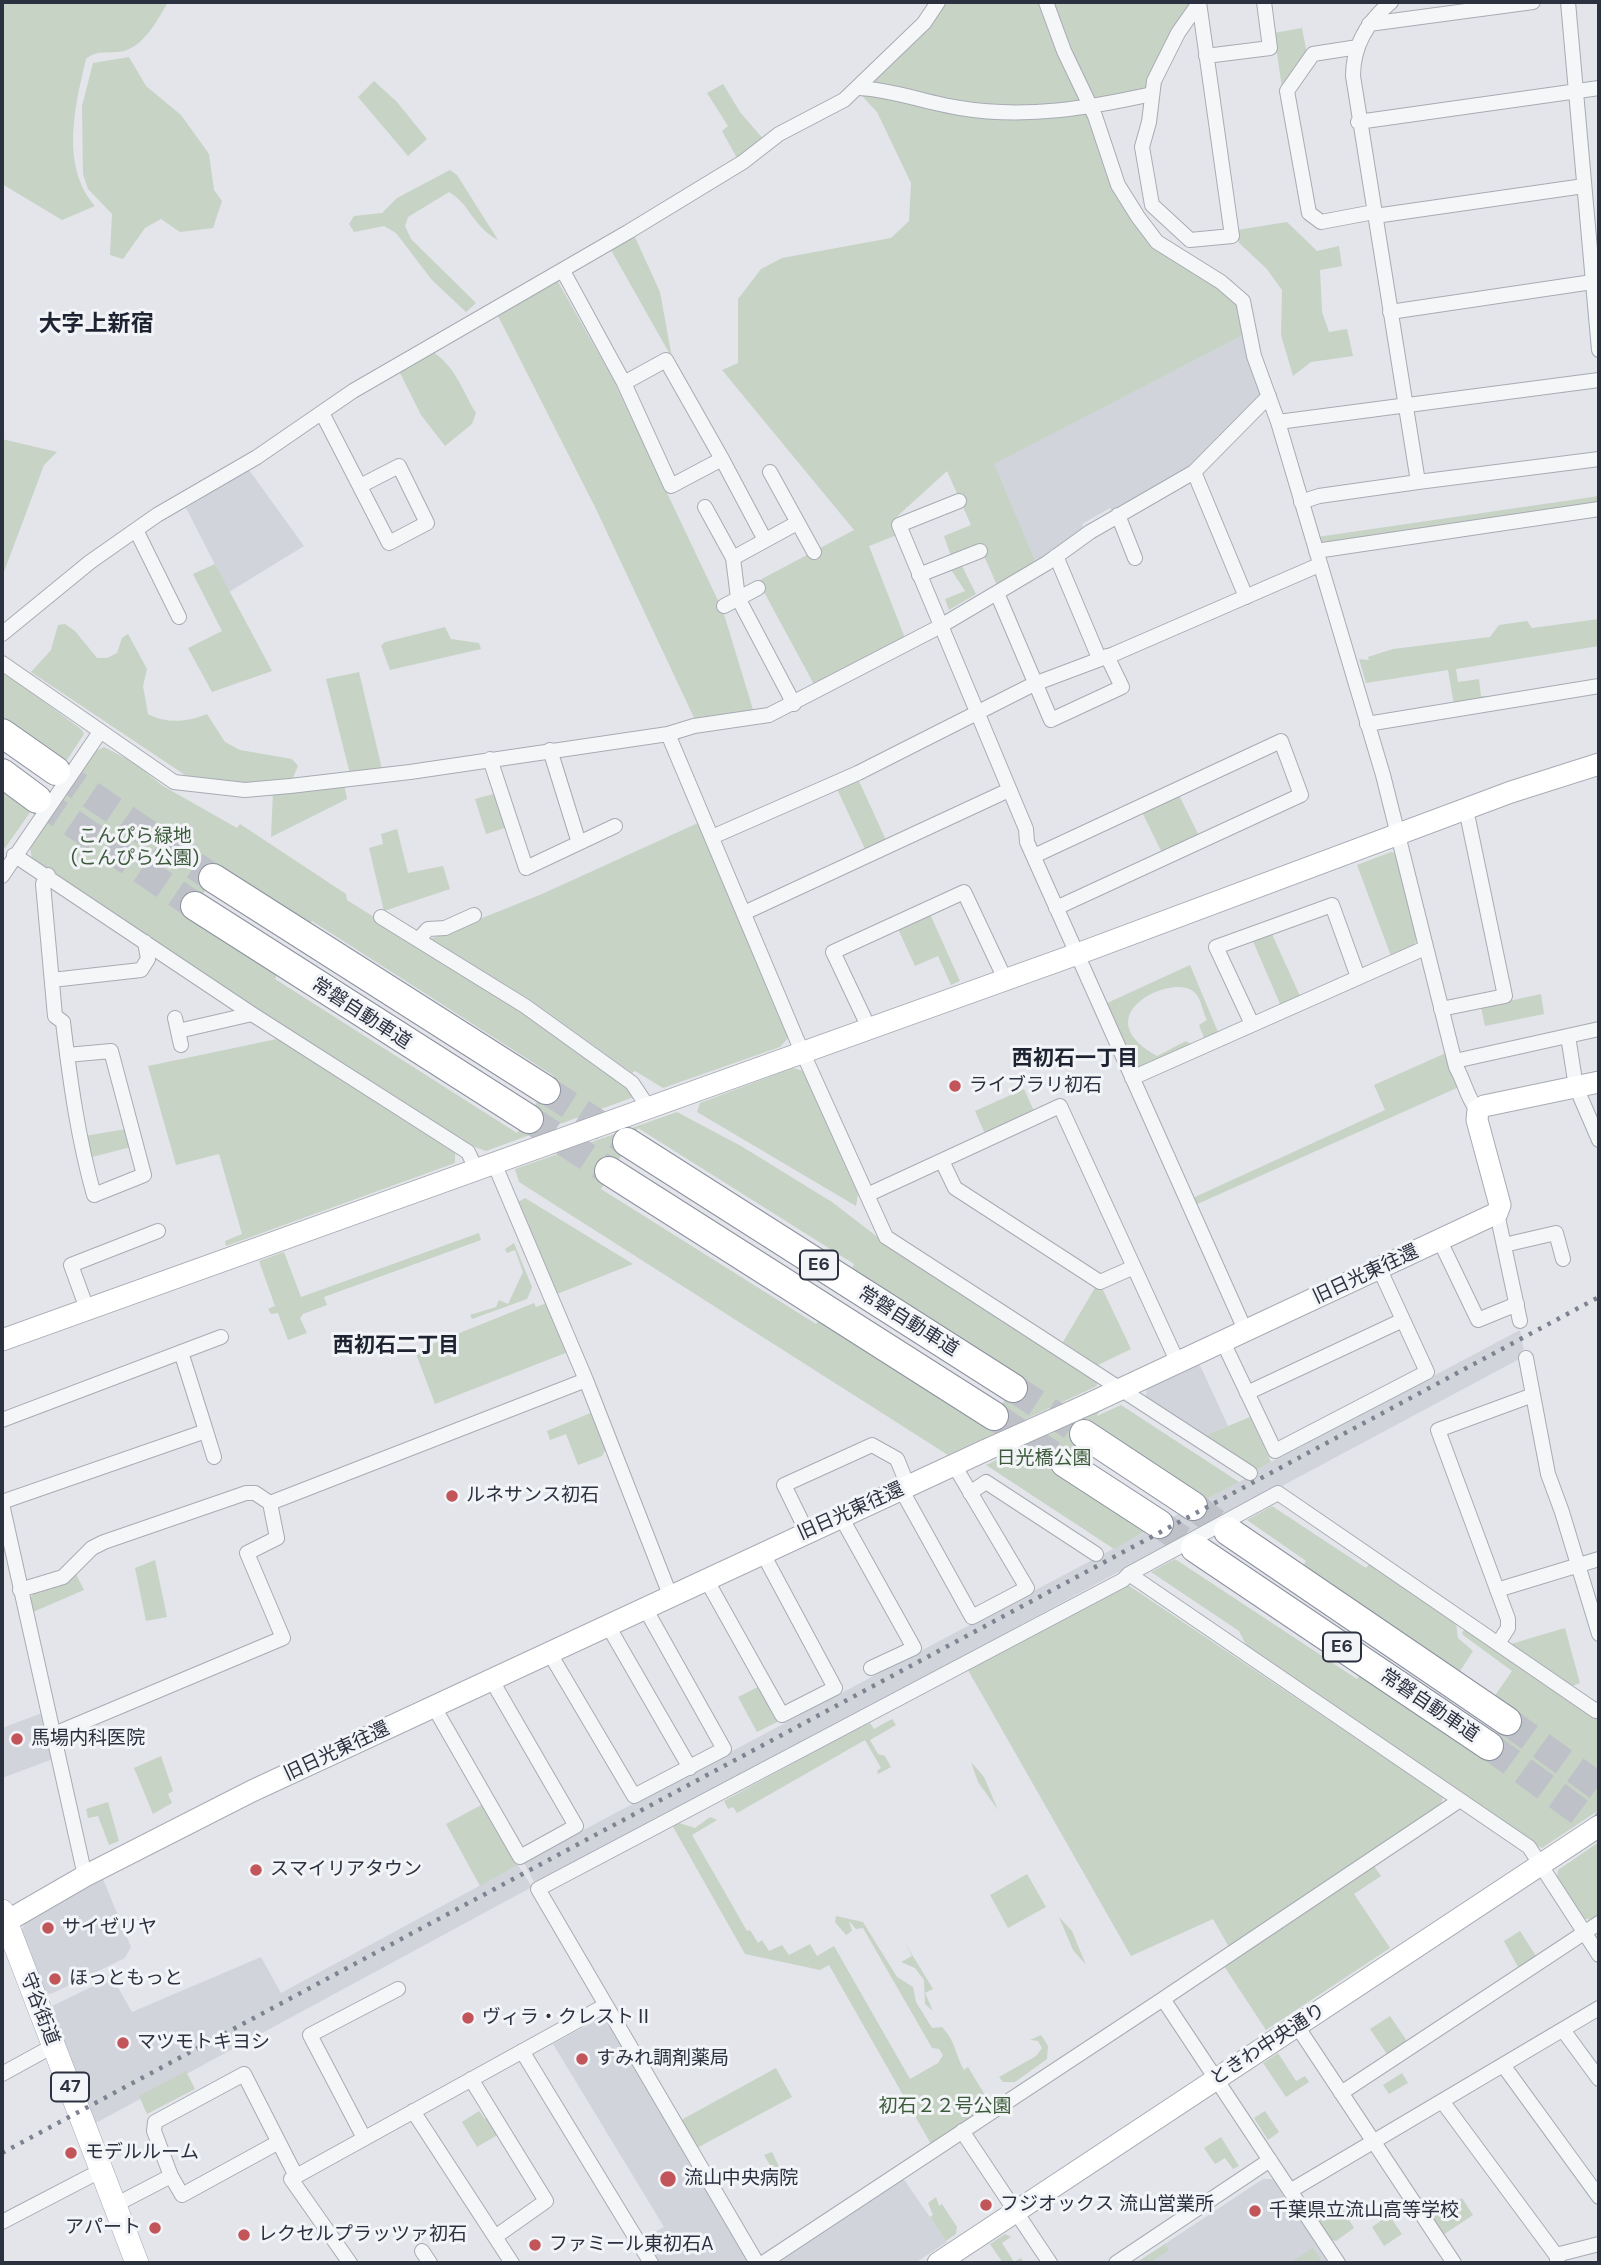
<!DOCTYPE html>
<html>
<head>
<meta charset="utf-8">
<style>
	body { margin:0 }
	#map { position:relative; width:1601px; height:2265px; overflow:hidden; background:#e3e5ea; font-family:"DM Sans",sans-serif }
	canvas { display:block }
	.frame { position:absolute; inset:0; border:4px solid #2c3140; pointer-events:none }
</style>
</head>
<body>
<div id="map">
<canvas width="1601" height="2265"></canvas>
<div class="frame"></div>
</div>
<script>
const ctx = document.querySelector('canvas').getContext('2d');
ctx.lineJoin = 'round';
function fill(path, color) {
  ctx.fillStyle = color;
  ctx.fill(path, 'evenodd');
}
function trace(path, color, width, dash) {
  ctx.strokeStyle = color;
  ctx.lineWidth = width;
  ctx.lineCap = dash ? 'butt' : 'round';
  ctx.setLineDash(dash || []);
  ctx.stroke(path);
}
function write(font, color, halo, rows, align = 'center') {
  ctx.font = font + ' "DM Sans","Noto Sans JP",sans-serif';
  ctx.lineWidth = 6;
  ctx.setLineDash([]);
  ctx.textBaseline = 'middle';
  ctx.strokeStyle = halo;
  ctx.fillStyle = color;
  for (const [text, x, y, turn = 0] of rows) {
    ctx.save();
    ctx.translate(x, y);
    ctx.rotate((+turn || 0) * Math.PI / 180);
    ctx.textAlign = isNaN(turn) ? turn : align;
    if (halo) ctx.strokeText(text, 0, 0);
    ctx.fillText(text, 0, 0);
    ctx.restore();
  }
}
const built = new Path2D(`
	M1245,334L1262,393L1206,454L1188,470L1113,513L1110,508L1082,524L1084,528L1036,563L993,464Z
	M249,470L304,546L229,592L186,508Z
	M1520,1330L1525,1356L1282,1486L1278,1485L642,1831L537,1884L533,1880L524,1863L527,1860L1239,1482L1258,1472L1256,1470Z
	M1199,1363L1228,1426L1204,1436L1146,1397L1147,1385Z
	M42,1713L53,1759L2,1778V1728Z
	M518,1865L532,1887L94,2124L50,2007L112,1977L132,2012L261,1957L281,1993Z
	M103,1879L131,1947L125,1958L51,1994L44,1993L21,1933L24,1924Z
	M599,2019L606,2021L750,2263H657L642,2240L664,2227L553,2044Z
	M903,2178L947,2242L915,2263H774Z
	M1263,2179H1275L1330,2263H1136Z`);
const green = new Path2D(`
	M2,2H168C158,19 145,45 124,51C111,54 97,49 86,59C75,106 60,166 95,206L62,220L2,184Z
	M943,2H1042L1086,104L983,107L869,83Z
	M1049,2H1190L1149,78L1147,91L1094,101Z
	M1302,28L1307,54L1282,88L1274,33Z
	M129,57L146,86L181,115L209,154L214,190L222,201L213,228L180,232L161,219L145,228L123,259L110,255L112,214L88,189L83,174L82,106L93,63Z
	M374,81L397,102L427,139L408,156L358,97Z
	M723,84L740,112L764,140L737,158L722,131L728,126L707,93Z
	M861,95L1090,113L1142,232L1238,300L1245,334L994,464L1036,563L997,585L979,545L951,556L944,536L971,525L947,471L892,521L897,535L869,546L905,638L816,688L758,581L854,530L722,370L738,363V299L761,269L782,258L891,238L909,221L911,183L877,112Z
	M450,170L457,175L498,240C472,226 471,205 449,192L408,217L405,226L411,239L476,303L466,312L432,280L396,233L384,226L354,232L349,224L354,216L382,213L397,198Z
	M1287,222L1317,251L1339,246L1342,266L1320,270L1322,312L1329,332L1347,329L1353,356L1311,362L1293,376L1281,335L1282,290L1266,268L1239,243L1237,230Z
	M634,235L660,292L672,358L611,250Z
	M557,280L613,379L723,611L754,713L696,722L596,509L496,312Z
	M430,350C457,367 461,389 476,413L472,424L445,446L421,415L399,371Z
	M2,439L57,452L44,465L2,577Z
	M1599,496V504L1322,544L1317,537Z
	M215,564L272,671L212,692L188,648L222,631L193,574Z
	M961,564L976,594L949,610L945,599L965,591L950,568Z
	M1599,619V646L1456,669L1458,682L1479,679L1481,696H1487L1488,700L1454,705L1448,670L1366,683L1359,659L1369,660L1368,657L1393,649L1490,637L1499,625L1527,621L1532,628Z
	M65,624L75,631L97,658H107L117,653L122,638L128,634L147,669L143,686L148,714C166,724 188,722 207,714L225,742L240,750L292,759L298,766L292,780L246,785L191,779L31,672L51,650L58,625Z
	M445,627L451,639L479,643L481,649L390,670L381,646L385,642Z
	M2,670L82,730L84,734L65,763L2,718Z
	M359,672L382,769L350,774L326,679Z
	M104,747L133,762L163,786L237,828L240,824L346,894L347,900L502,998L632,1091L634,1097L486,1151L472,1146L270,1019L32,859L30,847L96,751ZM219,868L308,926L312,921L554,1076L517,1133L275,979L278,973L189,916Z
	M858,779L886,840L865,849L837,789Z
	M344,784L347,799L271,837L273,792Z
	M2,790L31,811L5,848L2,846Z
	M497,793L508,827L486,834L475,799Z
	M1179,795L1199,836L1162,853L1142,812Z
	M698,823L788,1038L780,1047L663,1088L635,1071L632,1073L529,999L430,939L542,894Z
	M397,829L408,873L443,866L450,889L384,911L369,848L383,844L381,834Z
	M1391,852L1397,854L1418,937L1414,945L1391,956L1357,865Z
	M930,914L960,981L951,985L938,956L915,966L898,929Z
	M1271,932L1300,996L1280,1004L1252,939Z
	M1190,965L1218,1032L1204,1038L1199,1025L1207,1020C1202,1011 1202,998 1193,991C1170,974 1084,1016 1157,1056L1186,1041L1191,1044L1137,1068L1130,1066L1105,1004Z
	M1541,994L1544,1014L1485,1026L1481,1007Z
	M277,1039L455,1153V1163L226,1246L225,1241L242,1234L219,1154L176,1165L148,1066Z
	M1446,1053L1450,1071L1459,1087L1193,1206L1195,1197L1385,1110L1374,1085Z
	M793,1068L803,1071L858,1194L856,1206L697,1112L700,1103Z
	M1024,1089L1034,1111L985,1134L975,1111Z
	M677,1112L741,1146L832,1202L880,1239L1096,1380L1097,1386L948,1455L519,1182L515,1169ZM638,1128L854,1264L851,1270L1018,1379L988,1426L820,1319L816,1324L601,1189Z
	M126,1129L131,1147L88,1158L85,1136Z
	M525,1198L633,1264L557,1294L518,1202Z
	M479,1233L481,1240L324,1297L327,1305L303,1314L300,1318L307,1333L288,1340L278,1313L271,1314L268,1309L275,1306L259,1261L284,1252L301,1297Z
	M514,1243L532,1287L527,1299L472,1319L470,1315L496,1307L499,1300L508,1304L523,1272L515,1250L507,1253L505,1249Z
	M1096,1286L1102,1288L1131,1349L1098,1365L1063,1342Z
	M534,1303L536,1307L547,1303L568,1352L435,1404L415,1351Z
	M1121,1405L1239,1482L1205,1500L1091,1424L1058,1474L1146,1531L1114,1549L986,1465L1099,1411L1097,1416Z
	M593,1412L606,1448L602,1456L578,1465L566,1434L550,1440L547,1431Z
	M1250,1417L1271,1462L1256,1470L1204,1436Z
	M1272,1506L1366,1568L1371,1562L1456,1623L1458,1638L1473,1651L1459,1673L1303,1566L1306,1561L1247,1520Z
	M1175,1559L1357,1679L1359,1676L1480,1758L1514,1711L1494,1697L1512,1671L1463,1635L1462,1632L1466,1629L1599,1718V1810L1542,1848L1538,1846L1247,1647L1239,1631L1151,1572Z
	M155,1560L167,1617L146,1621L135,1568Z
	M75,1572L84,1590L33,1612L30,1598L37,1590Z
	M1128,1585L1443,1797L1440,1808L1229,1947L1213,1919L1131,1956L968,1670Z
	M1565,1628L1580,1683L1572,1686L1511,1644Z
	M760,1686L779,1721L757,1732L738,1697Z
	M892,1719L896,1725L870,1740L878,1754L885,1756L891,1767L878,1774L877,1771L881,1768L865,1740L737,1813L733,1807L728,1809L724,1801L854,1730L870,1723L874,1729Z
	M161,1756L173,1791L168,1794L172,1803L153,1814L134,1768Z
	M971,1762L984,1777L998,1810L978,1782Z
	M108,1802L119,1841L109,1845L98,1816L88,1818L86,1809Z
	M483,1804L518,1865L480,1886L446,1824Z
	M710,1817L717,1820L692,1835L747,1931L750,1930L758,1943L762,1940L769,1951L782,1945L789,1955L810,1944L817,1956L834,1946L910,2079L938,2063L943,2055L939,2049L932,2048L863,1928L856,1929L849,1921L852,1931L846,1935L835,1922L836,1916L863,1922L897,1977L913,1987L916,2002L932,2028L942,2027C956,2042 955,2054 964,2070L968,2067L991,2105L931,2144L829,1965L820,1970L745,1954L672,1825L679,1823L695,1828Z
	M1599,1842V1916L1593,1920L1582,1918L1557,1879L1558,1870Z
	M1374,1866L1381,1876L1354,1894L1390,1948L1266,2030L1224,1966Z
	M1027,1874L1046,1907L1008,1928L990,1895Z
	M1059,1917L1072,1931L1086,1965L1073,1950Z
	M1520,1931L1536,1956L1518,1967L1504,1941Z
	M905,1943L933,1989L925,1993L933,2011L925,2004L924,1980L915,1968L901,1962L912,1956Z
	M1390,2016L1407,2041L1387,2054L1370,2029Z
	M1041,2035L1048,2046L1047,2059L1015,2082H1003L999,2077L1036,2056L1042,2048L1038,2041L1030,2040Z
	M1278,2053L1296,2081L1305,2076L1309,2082L1286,2097L1263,2063Z
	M776,2068L792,2097L695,2149L681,2123L683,2119Z
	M186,2071L195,2089L147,2114L139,2096Z
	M1402,2073L1408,2083L1389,2094L1383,2085Z
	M479,2111L485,2119L489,2118L499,2134L477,2147L462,2122Z
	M1265,2111L1279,2132L1268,2140L1254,2118Z
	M1221,2137L1239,2166L1233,2169L1225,2158L1215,2164L1204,2148Z
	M772,2152L783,2175L765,2184L758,2171L770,2165L764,2155Z
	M936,2197L939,2206L942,2204L957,2227L956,2234L946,2241L930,2217L933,2215L928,2203Z
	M1462,2198L1473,2215L1443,2235L1432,2218Z
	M1339,2204L1354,2228L1336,2241L1332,2240L1317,2218Z
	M1389,2215L1402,2234L1384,2246L1372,2227Z
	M1005,2234L1011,2237L1002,2243L1014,2262L1021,2258L1024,2263H1003L990,2244Z
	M1165,2244L1169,2250L1149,2263H1136Z
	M1313,2248L1323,2263H1290Z`);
const highwayTunnel = new Path2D(`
	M56,771L213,878
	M37,799L195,906
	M546,1090L627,1142
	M529,1119L609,1171
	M1013,1388L1084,1434
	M994,1416L1065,1463
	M1193,1506L1228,1531
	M1159,1524L1195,1548
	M1507,1721L1599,1787
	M1489,1746L1599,1826`);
const street = new Path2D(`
	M1046,2L1064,51L1095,116L1118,185L1138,217L1157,242L1221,282L1243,301L1254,356L1278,422L1383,775L1456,1067C1464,1080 1468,1101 1478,1110
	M1568,2L1599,350
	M1199,3L1178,33L1154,81L1149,122L1142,147L1152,205L1190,240L1232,236L1199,2
	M1369,24L1533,2
	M1358,47L1313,54L1287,91L1309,213L1321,222L1374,212
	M1206,56L1270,48L1264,2
	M860,88C894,90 927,103 960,108C1026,119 1089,108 1152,94
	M1358,122L1599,88
	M1375,216L1584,186
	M563,271L624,383L671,486L722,459L666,360L624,383
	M1390,312L1599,281
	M322,413L389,543L427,523L399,466L360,486
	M1278,422L1599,380
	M722,459L765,540
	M770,472L814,552
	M1194,472L1246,597
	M1418,482L1599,459
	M959,501L899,525L1026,829L1027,842L1246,1332
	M1301,502L1319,496L1418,482L1353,76C1353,45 1368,21 1391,2
	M705,507L733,558L738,598L794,704
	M1118,515L1135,558
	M136,530L179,617
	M1316,551L1599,509
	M1056,556L1099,658
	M733,558L797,523
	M919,575L980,551
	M997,593L1051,720L1122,687L1107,656
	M724,606L758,588
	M2,634L90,562L157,515L257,457L353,391L628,232L743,162L779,134L844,100L924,23L938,2
	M2,663L174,782L245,790L290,786L410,772L668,734L797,1040L886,1237L1250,1473
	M1367,724L1599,686
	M668,734L694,726L769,715L939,627L1047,563L1090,532L1194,472L1269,396
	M550,750L579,843
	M490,759L526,868L615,826
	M712,837L858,773L1034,684L1114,654L1319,565
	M14,855L252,1014L468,1152L476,1169
	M1034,856L1281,741L1301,795L1056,908
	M48,875L43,884L55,1016L63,1022C70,1080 78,1139 94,1195L144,1175L111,1051L67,1055
	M2,876L100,732
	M744,913L1009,790
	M381,917L525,1006L632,1083L648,1107
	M418,940L428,929L445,928L474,915
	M52,980L141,970L148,959L145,942
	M1441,1009L1505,996L1466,809
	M175,1018L181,1045
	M1252,1024L1216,947L1332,905L1358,977
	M869,1028L833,952L964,892L1005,979
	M178,1031L252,1014
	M1568,1036L1576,1087L1599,1140
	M1455,1061L1599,1029
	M1132,1078L1425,948
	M942,1161L955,1188L1100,1282L1134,1267
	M494,1163L586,1380L670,1595
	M867,1195L1060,1106L1178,1363
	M1497,1213L1520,1321
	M1440,1241L1478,1320L1517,1304
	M1504,1245L1556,1233L1563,1259
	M87,1309L71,1265L158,1231
	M1223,1342L1275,1451L1427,1372L1380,1270
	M1526,1358L1533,1395
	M1247,1393L1403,1320
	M2,1420L221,1337
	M206,1431L214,1457
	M901,1489L972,1617L1027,1588L954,1465
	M970,1493L986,1482L1096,1554
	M2,1502L206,1431L181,1352
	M270,1503L586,1380
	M2,1504L85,1876
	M841,1517L914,1648L871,1668
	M807,1532L784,1485L872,1445L897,1459L908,1486
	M1129,1574L1529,1847L1599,1955
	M706,1579L782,1715L835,1688L762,1552
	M20,1590L63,1577L92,1548L104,1542L246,1493H255L270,1503L277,1538L247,1553L283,1638L52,1735
	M1497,1590L1599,1559
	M607,1624L690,1768
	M1499,1642L1508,1628V1619L1438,1430L1533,1395L1548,1474L1562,1512L1599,1634
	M549,1652L634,1796L724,1749L645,1608
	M434,1707L520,1857L576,1826L491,1679
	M1297,2026L1454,2263
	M1563,2030L1599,2079
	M522,2051L651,2263
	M1503,2065L1599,2197
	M2,2074L53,2046
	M471,2079L546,2201L495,2237
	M1341,2093L1599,1923
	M1442,2101L1556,2255L1558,2263
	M413,2111L512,2263
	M962,2131L1050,2263
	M364,2138L310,2035L398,1989
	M171,2176L154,2131L155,2122L244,2074L296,2176
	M1290,2191L1599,2008
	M115,2205L171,2176L182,2195L277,2143
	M2,2222L102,2170
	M422,2251L430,2263
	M1556,2255L1599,2244
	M350,2263L291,2179L606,2005
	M757,2263L538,1889L1123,1580L1129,1574L1278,1493L1596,1711L1599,1709
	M763,2263L1163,1999
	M1116,2263L1270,2160
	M1338,2263L1163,1999L1460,1800`);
const secondary = new Path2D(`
	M2,1340L1091,949L1511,792L1599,764
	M1091,1403L1497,1213L1500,1205L1477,1120L1478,1110L1484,1106L1599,1082
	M2,1924L85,1876L252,1791L986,1450
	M938,2263L1599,1826`);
const primary = new Path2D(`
	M2,1911L137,2263`);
const highway = new Path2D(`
	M2,733L56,771
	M2,773L37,799
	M213,878L546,1090
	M195,906L529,1119
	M627,1142L1013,1388
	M609,1171L994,1416
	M1084,1434L1193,1506
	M1065,1463L1159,1524
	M1228,1531L1507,1721
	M1195,1548L1489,1746`);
const rail = new Path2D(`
	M2,2153L1599,1297`);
const secondaryBridge = new Path2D(`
	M986,1450L1091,1403`);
const markers = [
	[955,1086,7,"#c15559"],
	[452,1496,7,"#c15559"],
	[17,1739,7,"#c15559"],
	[256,1870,7,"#c15559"],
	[48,1928,7,"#c15559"],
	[55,1979,7,"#c15559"],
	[468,2018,7,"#c15559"],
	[123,2043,7,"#c15559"],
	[582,2059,7,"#c15559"],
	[71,2153,7,"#c15559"],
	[668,2179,9,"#c15559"],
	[986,2205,7,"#c15559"],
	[1255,2211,7,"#c15559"],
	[155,2228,7,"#c15559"],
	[244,2235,7,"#c15559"],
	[535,2245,7,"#c15559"]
];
const shields = [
	[819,1265,38],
	[1342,1647,38],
	[70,2087,38]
];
const shieldNames = [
	["E6",819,1265],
	["E6",1342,1647],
	["47",70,2087]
];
const parkNames = [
	["こんぴら緑地",135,837],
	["(こんぴら公園)",135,859],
	["日光橋公園",1044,1459],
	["初石２２号公園",945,2107]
];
const streetNames = [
	["常磐自動車道",361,1014,33],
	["旧日光東往還",1366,1275,-25],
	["常磐自動車道",908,1322,32],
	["旧日光東往還",851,1512,-24],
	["常磐自動車道",1429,1706,34],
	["旧日光東往還",337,1752,-25],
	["守谷街道",39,2009,69],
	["ときわ中央通り",1268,2045,-33]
];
const poiNames = [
	["ライブラリ初石",969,1086],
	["ルネサンス初石",466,1496],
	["馬場内科医院",31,1739],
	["スマイリアタウン",270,1870],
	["サイゼリヤ",62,1928],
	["ほっともっと",69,1979],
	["ヴィラ・クレストⅡ",482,2018],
	["マツモトキヨシ",137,2043],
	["すみれ調剤薬局",596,2059],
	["モデルルーム",85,2153],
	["流山中央病院",684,2179],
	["フジオックス 流山営業所",1000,2205],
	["千葉県立流山高等学校",1269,2211],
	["アパート",141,2228,"right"],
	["レクセルプラッツァ初石",258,2235],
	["ファミール東初石A",549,2245]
];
const neighbourhoodNames = [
	["西初石一丁目",1075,1059],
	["西初石二丁目",396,1346]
];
const quarterNames = [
	["大字上新宿",96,325]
];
fill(built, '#d1d4db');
fill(green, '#c7d3c5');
trace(highwayTunnel, '#bec1c8', 28, [28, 14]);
trace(street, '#a8abb4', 16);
trace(secondary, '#a8abb4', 23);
trace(primary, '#a3a8b4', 24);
trace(highway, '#8c919f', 30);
trace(street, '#f5f6f8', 14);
trace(secondary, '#fff', 21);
trace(primary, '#fff', 23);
trace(highway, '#fff', 28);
trace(rail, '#7e8392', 4.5, [3.5, 7]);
trace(secondaryBridge, '#a8abb4', 23, []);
trace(secondaryBridge, '#fff', 21);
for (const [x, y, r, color] of markers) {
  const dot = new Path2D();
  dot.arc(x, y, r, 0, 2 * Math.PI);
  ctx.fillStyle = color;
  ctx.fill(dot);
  trace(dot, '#f2f4f7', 2.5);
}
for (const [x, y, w] of shields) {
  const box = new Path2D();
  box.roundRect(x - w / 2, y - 14.5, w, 29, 5);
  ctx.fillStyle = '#f2f4f7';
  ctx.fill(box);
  trace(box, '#2c3140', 2);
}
write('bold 18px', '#2c3140', null, shieldNames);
write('19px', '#3d5b3b', '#f2f4f7', parkNames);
write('19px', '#2c3140', '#f2f4f7', streetNames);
write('19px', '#2c3140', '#f2f4f7', poiNames, 'left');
write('bold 21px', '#1e2331', '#f2f4f7', neighbourhoodNames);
write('bold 23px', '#1e2331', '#f2f4f7', quarterNames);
</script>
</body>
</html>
